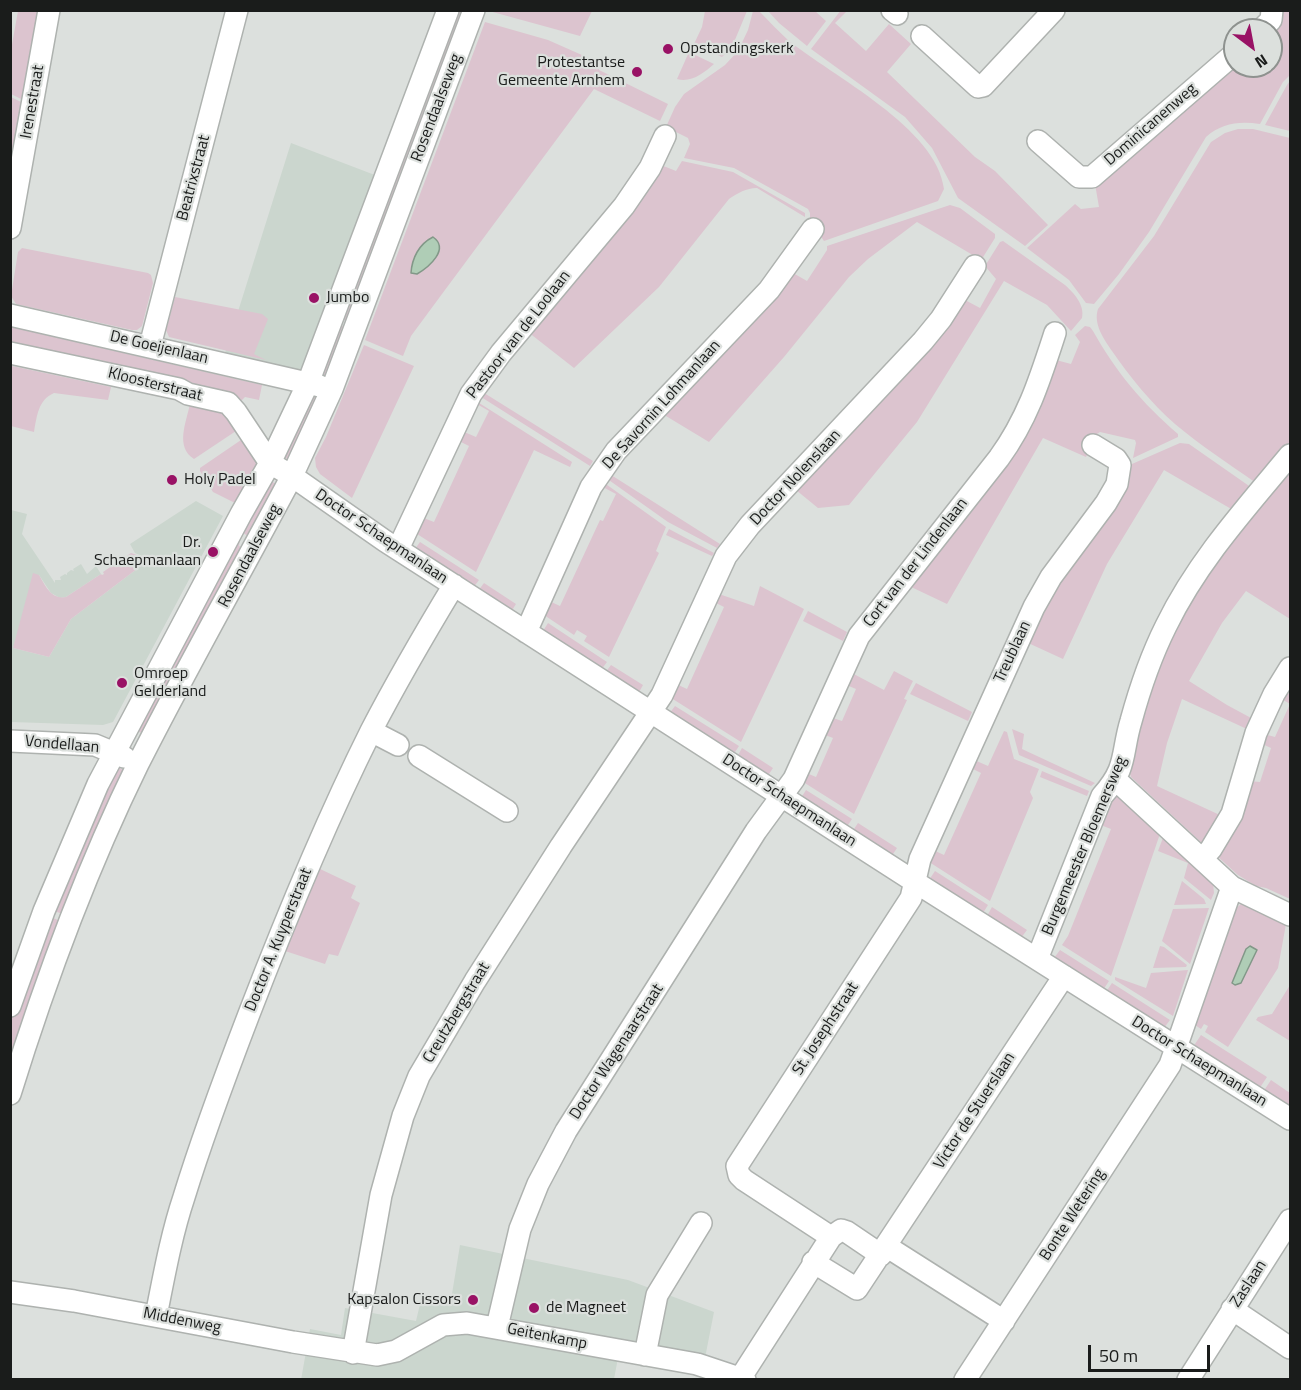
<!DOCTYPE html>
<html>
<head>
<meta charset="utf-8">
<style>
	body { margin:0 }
	#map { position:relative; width:1301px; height:1390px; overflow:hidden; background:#dce0dd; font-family:"Titillium Web",sans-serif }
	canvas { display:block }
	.frame { position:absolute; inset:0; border:12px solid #1a1c1b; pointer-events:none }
	.north { position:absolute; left:1223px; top:18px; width:60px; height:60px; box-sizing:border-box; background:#dce0dd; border:2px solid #8e928f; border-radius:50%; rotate:148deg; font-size:16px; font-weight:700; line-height:24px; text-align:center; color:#1a1c1b }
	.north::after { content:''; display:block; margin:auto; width:21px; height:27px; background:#991265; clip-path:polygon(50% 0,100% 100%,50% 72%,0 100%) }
	.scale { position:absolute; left:1088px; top:1345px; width:122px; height:27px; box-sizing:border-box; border:3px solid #1a1c1b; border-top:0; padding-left:8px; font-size:18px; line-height:21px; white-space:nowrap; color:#1a1c1b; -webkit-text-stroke:4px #dce0dd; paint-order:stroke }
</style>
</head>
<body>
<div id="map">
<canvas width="1301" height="1390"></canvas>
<div class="frame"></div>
<div class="north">N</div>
<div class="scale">50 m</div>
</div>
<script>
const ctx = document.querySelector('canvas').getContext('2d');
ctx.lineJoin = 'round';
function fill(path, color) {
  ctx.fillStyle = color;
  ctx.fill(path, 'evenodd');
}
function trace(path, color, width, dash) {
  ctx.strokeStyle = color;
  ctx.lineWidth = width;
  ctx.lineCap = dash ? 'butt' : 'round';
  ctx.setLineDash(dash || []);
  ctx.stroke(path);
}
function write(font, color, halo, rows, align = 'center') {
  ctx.font = font + ' "Titillium Web",sans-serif';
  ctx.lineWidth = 4.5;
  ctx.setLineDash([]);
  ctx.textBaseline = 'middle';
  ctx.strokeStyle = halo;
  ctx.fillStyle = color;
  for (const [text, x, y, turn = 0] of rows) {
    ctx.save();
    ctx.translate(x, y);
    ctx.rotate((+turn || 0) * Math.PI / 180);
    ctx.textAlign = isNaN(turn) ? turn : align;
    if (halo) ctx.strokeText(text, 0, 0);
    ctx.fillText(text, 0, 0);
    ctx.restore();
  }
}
const built = new Path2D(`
	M291,143L380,177L302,372L224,356Z
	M196,501L223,516L113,722L103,725L11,722V510L27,514L22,534L55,583V580H61L60,577L65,574L67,575V573L71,570L74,571L73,569L81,564L87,574L96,566L101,574L66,597L60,598L51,593L39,575L13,648L49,657L71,619L142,565L146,558L135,553L130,544Z
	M460,1245L628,1280L714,1312L705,1358L621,1342L614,1379L301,1380L310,1329L341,1335L345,1308L416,1321L421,1300L428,1296L451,1300Z`);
const green = new Path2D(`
	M841,10L847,11L835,23L866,51L889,24L911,44L887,72L975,157L995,171L1048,225L1025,246L958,198L932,148L905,117L811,49Z
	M18,11H41L25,101L11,94V50Z
	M456,11H467L349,322L342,319Z
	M489,11V10L592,11L580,36Z
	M705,11H747L732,47L722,57L694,44L702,27Z
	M753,11H759C769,21 778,31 788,40C832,76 937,128 944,189L938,201L824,241L810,220V213L808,209L734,168L684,158L690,144L688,138L666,127L675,107L684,94L725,65L738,51L748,30Z
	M768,11H815L826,21L807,46L779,23Z
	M1279,11H1290V75L1283,82L1260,124C1239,121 1222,123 1206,137L1149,232L1119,274L1094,304L1086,303L1069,280L1027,248L1075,204L1081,209L1099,207L1095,184L1235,66H1271V30H1269L1282,19Z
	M485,22L548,40L600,63L599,70L668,104L660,121L594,89L442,294L411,336L403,356L365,340Z
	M689,52L714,64C704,73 691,83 677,79Z
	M1290,81V131L1265,125L1287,85Z
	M11,97L25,104L11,185Z
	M1238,129H1253L1290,138V443L1256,483C1229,464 1200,445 1175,424C1151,403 1130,377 1112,351C1104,339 1093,324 1098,309L1154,236L1211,142L1225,133Z
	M682,161L733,172L805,213V217L757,188C746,188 738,193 729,199L659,287L574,368L528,332L661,165L676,171Z
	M950,205L960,208L995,234V238L980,262L971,254L917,222L868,259L849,277L784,357L709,442L661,413L793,273L807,281L827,250V246Z
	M1003,241L1065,285C1074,293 1085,305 1082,318L1071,331L1047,305L1004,281L917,422L849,505L818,508L796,490L965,300L980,308L996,279L985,266L1000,242Z
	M22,248L148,273L151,275L153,283L142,326L137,330H132L16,304L11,296L18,252Z
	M175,297L262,314L268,319L254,354L266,360L169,337L166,330Z
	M340,325L347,328L329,378L320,377Z
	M1085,326L1090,327L1093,331C1116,372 1142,403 1178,434V437L1133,458L1136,443L1135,440L1100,432L1097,434L1086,457L1043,438L947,604L907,585L1056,360L1071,364L1080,342L1075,335Z
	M11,327L262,385L259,400L245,397L240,402L11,347Z
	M364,345L414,366L352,498L320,474L316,467L315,458L326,437Z
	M12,366L111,387L108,400L54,393C38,400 37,416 34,432L11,426L10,374Z
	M481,391L593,461L590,466L478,395Z
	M311,397H317L289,460L283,456Z
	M476,401L572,462L570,467L534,450L476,572L414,532L421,517L434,522L469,446L457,440L462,431L476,437L489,411L475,403Z
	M190,404L222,408L236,431L194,459C175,447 186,423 190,404Z
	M241,440H244L260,463L239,503H235L213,492L200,471V468Z
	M1180,443L1189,444L1252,488L1233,510L1164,470L1107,564L1063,659L1026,642L1048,596L1128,476L1132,464Z
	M1290,467V619L1246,591L1222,623L1189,681L1227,705L1253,719L1249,730L1182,699L1167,743L1157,786L1222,816L1204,845L1131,777L1129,771L1134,744L1163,652L1207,569Z
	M608,473L720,544L717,548L668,522L606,478Z
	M270,481L277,484L248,536L240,531Z
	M603,482L666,527L656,551L659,553L609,657L584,641L587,636L577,630L574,635L541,613L547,600L560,606L600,520L603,521L616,494L601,486Z
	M669,529L714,553L712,556L666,535Z
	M237,536L240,538L239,546L246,549L146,735L133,729Z
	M420,542L479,580L473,588L415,549Z
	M131,553L146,558L142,565L71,619L49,657L13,648L33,573L39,575C45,585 51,600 66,597L101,574L102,575L104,574L103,572Z
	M484,583L516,604L511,612L478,591Z
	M760,586L804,609L741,742L668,696L674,683L687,689L724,607L712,601L716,593L754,606Z
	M808,611L847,632L843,641L803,621Z
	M548,623L607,662L601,670L543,631Z
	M611,665L643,685L638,694L605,673Z
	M894,671L913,681L904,699L907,700L854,814L800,780L804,772L816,777L833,738L825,735L833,718L842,721L856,689L844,684L850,672L884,690Z
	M916,683L972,712L968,721L910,694Z
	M1287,693L1290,694V899L1266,888L1256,886L1238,875L1216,855L1249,781L1260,782L1271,748L1260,743L1264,734L1275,737L1290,704L1280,698Z
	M675,706L739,746L733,755L669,714Z
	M1012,729L1024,734L1022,749L1095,783L1091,786L1019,755Z
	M1004,731L1007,732L1014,759L1039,769L1030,792L1033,798L990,901L926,860L931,849L944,855L981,773L969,767L972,759L988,766Z
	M742,748L773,768L767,777L737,757Z
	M118,767L126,772L65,915L52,910L84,831Z
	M1042,771L1089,791L1087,796L1040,777Z
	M806,790L852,819L846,828L801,798Z
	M1115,796H1121L1161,831L1111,976L1062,945L1068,936L1111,829L1098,824L1108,802Z
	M858,823L897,848L891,857L852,832Z
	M1164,835L1213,883L1214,893L1211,900L1184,878L1188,863L1158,851Z
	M318,868L356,886L351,898L360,903L338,956L329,954L325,964L285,951Z
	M935,871L988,905L983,913L929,880Z
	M1182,881L1204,899L1206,904L1174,905Z
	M1241,904L1286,924L1278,968L1228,1047L1205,1032L1208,1026L1204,1024L1201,1029L1192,1023V1020L1199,1017L1232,915L1235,909Z
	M992,907L1027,930L1021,938L987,916Z
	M1209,908L1190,964L1162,941L1173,909Z
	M49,916L62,922L11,1074V1020Z
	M1160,946L1164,947L1187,965L1186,967L1153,968Z
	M1060,950L1109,981L1103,990L1054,958Z
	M1188,970L1173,1016L1115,980V977L1146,988L1151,973Z
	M1112,983L1170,1020L1164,1028L1106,992Z
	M1290,985V1041L1256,1020L1258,1017L1272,1014Z
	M1201,1035L1267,1077L1259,1089L1193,1047Z
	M1271,1080L1290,1093V1109L1263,1092Z`);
const water = new Path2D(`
	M433,237C450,249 429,267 417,274L411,273C412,258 419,244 433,237Z
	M1250,946L1257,950L1241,983L1235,985L1232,983L1246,949Z`);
const minor = new Path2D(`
	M892,10L897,14
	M1261,30L1271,20L1272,10
	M922,36L978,87L983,86L1054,10
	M1038,141L1079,177H1092L1235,53
	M10,228L49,10
	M10,315L320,386
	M150,346L237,10
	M10,353L179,389L188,394L228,403L236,412L270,463L292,476L385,541L915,882L1290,1119
	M398,549L471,394L501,353L624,206L650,168L665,136
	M526,632L591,487L616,451L769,290L813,229
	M371,731L398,745
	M10,741L95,745L124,757
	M419,756L507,811
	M1116,780L1232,887L1290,915
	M1202,859L1211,849L1232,814L1256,733L1274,694L1290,668
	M1037,959L1102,796C1128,767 1121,754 1131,721C1140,688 1151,656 1166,626C1197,562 1245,509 1290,455
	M10,1006L44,911L98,784L241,514L270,463L308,383L448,10
	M10,1094C45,981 86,870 138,764C187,667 241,572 292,476L332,389L474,10
	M886,1246L1004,1321
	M881,1255L847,1232L841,1230L831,1237L744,1180L739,1175L737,1166L911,898L920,859L1034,607L1051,577L1106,503L1117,484L1120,465L1116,459L1093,445
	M813,1262L857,1289L1064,976
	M10,1292L74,1301L293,1342L377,1355L396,1351L443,1325L467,1323L697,1364L745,1380
	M1232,1309L1290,1348
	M156,1316C164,1276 171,1236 184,1197C203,1135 226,1074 249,1014C286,918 325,823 371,731C397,681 425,633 454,585
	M497,1327L520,1229L538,1184L566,1131L756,831L794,779L859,636L999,458C1028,418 1040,379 1055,333
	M353,1353L381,1195L403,1116L419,1076L475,981L561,846L662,695L726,556L750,525L923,341L941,319L975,266
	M645,1355L657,1295L701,1223
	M741,1377L831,1237
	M965,1380L1170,1065L1232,887
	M1188,1380L1290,1220`);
const markers = [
	[668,49,6,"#991265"],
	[637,72,6,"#991265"],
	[314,298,6,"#991265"],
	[172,480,6,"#991265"],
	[213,552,6,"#991265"],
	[122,683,6,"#991265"],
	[473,1300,6,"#991265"],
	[534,1308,6,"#991265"]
];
const poiNames = [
	["Opstandingskerk",680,49],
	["Protestantse",625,63,"right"],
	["Gemeente Arnhem",625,81,"right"],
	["Jumbo",326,298],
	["Holy Padel",184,480],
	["Dr.",201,543,"right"],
	["Schaepmanlaan",201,561,"right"],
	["Omroep",134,674],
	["Gelderland",134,692],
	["Kapsalon Cissors",461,1300,"right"],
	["de Magneet",546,1308]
];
const streetNames = [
	["Irenestraat",33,102,-80],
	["Rosendaalseweg",437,108,-69],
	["Dominicanenweg",1151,125,-41],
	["Beatrixstraat",194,178,-75],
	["Pastoor van de Loolaan",519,335,-52],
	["De Goeijenlaan",159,348,13],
	["Kloosterstraat",155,385,14],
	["De Savornin Lohmanlaan",662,405,-48],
	["Doctor Nolenslaan",796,478,-47],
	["Doctor Schaepmanlaan",381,537,34],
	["Rosendaalseweg",250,556,-62],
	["Cort van der Lindenlaan",916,563,-52],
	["Treublaan",1013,652,-65],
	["Vondellaan",62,745,5],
	["Doctor Schaepmanlaan",789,801,33],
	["Burgemeester Bloemersweg",1085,846,-67],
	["Doctor A. Kuyperstraat",279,940,-68],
	["Creutzbergstraat",457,1013,-59],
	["St. Josephstraat",826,1029,-57],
	["Doctor Wagenaarstraat",617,1052,-57],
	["Doctor Schaepmanlaan",1199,1062,32],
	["Victor de Stuerslaan",975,1111,-57],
	["Bonte Wetering",1073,1215,-57],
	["Zaslaan",1249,1284,-57],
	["Middenweg",182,1321,11],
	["Geitenkamp",547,1337,11]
];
fill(built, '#cbd6ce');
fill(green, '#dcc4cf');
fill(water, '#afcdb6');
trace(water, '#829888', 1.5);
trace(minor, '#aeb2af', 24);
trace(minor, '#fff', 21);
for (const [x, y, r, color] of markers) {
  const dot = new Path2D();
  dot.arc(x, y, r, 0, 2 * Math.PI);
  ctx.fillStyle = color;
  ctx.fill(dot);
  trace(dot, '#dce0dd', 2);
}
write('16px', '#1a1c1b', '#dce0dd', poiNames, 'left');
write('16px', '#1a1c1b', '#dce0dd', streetNames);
</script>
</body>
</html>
